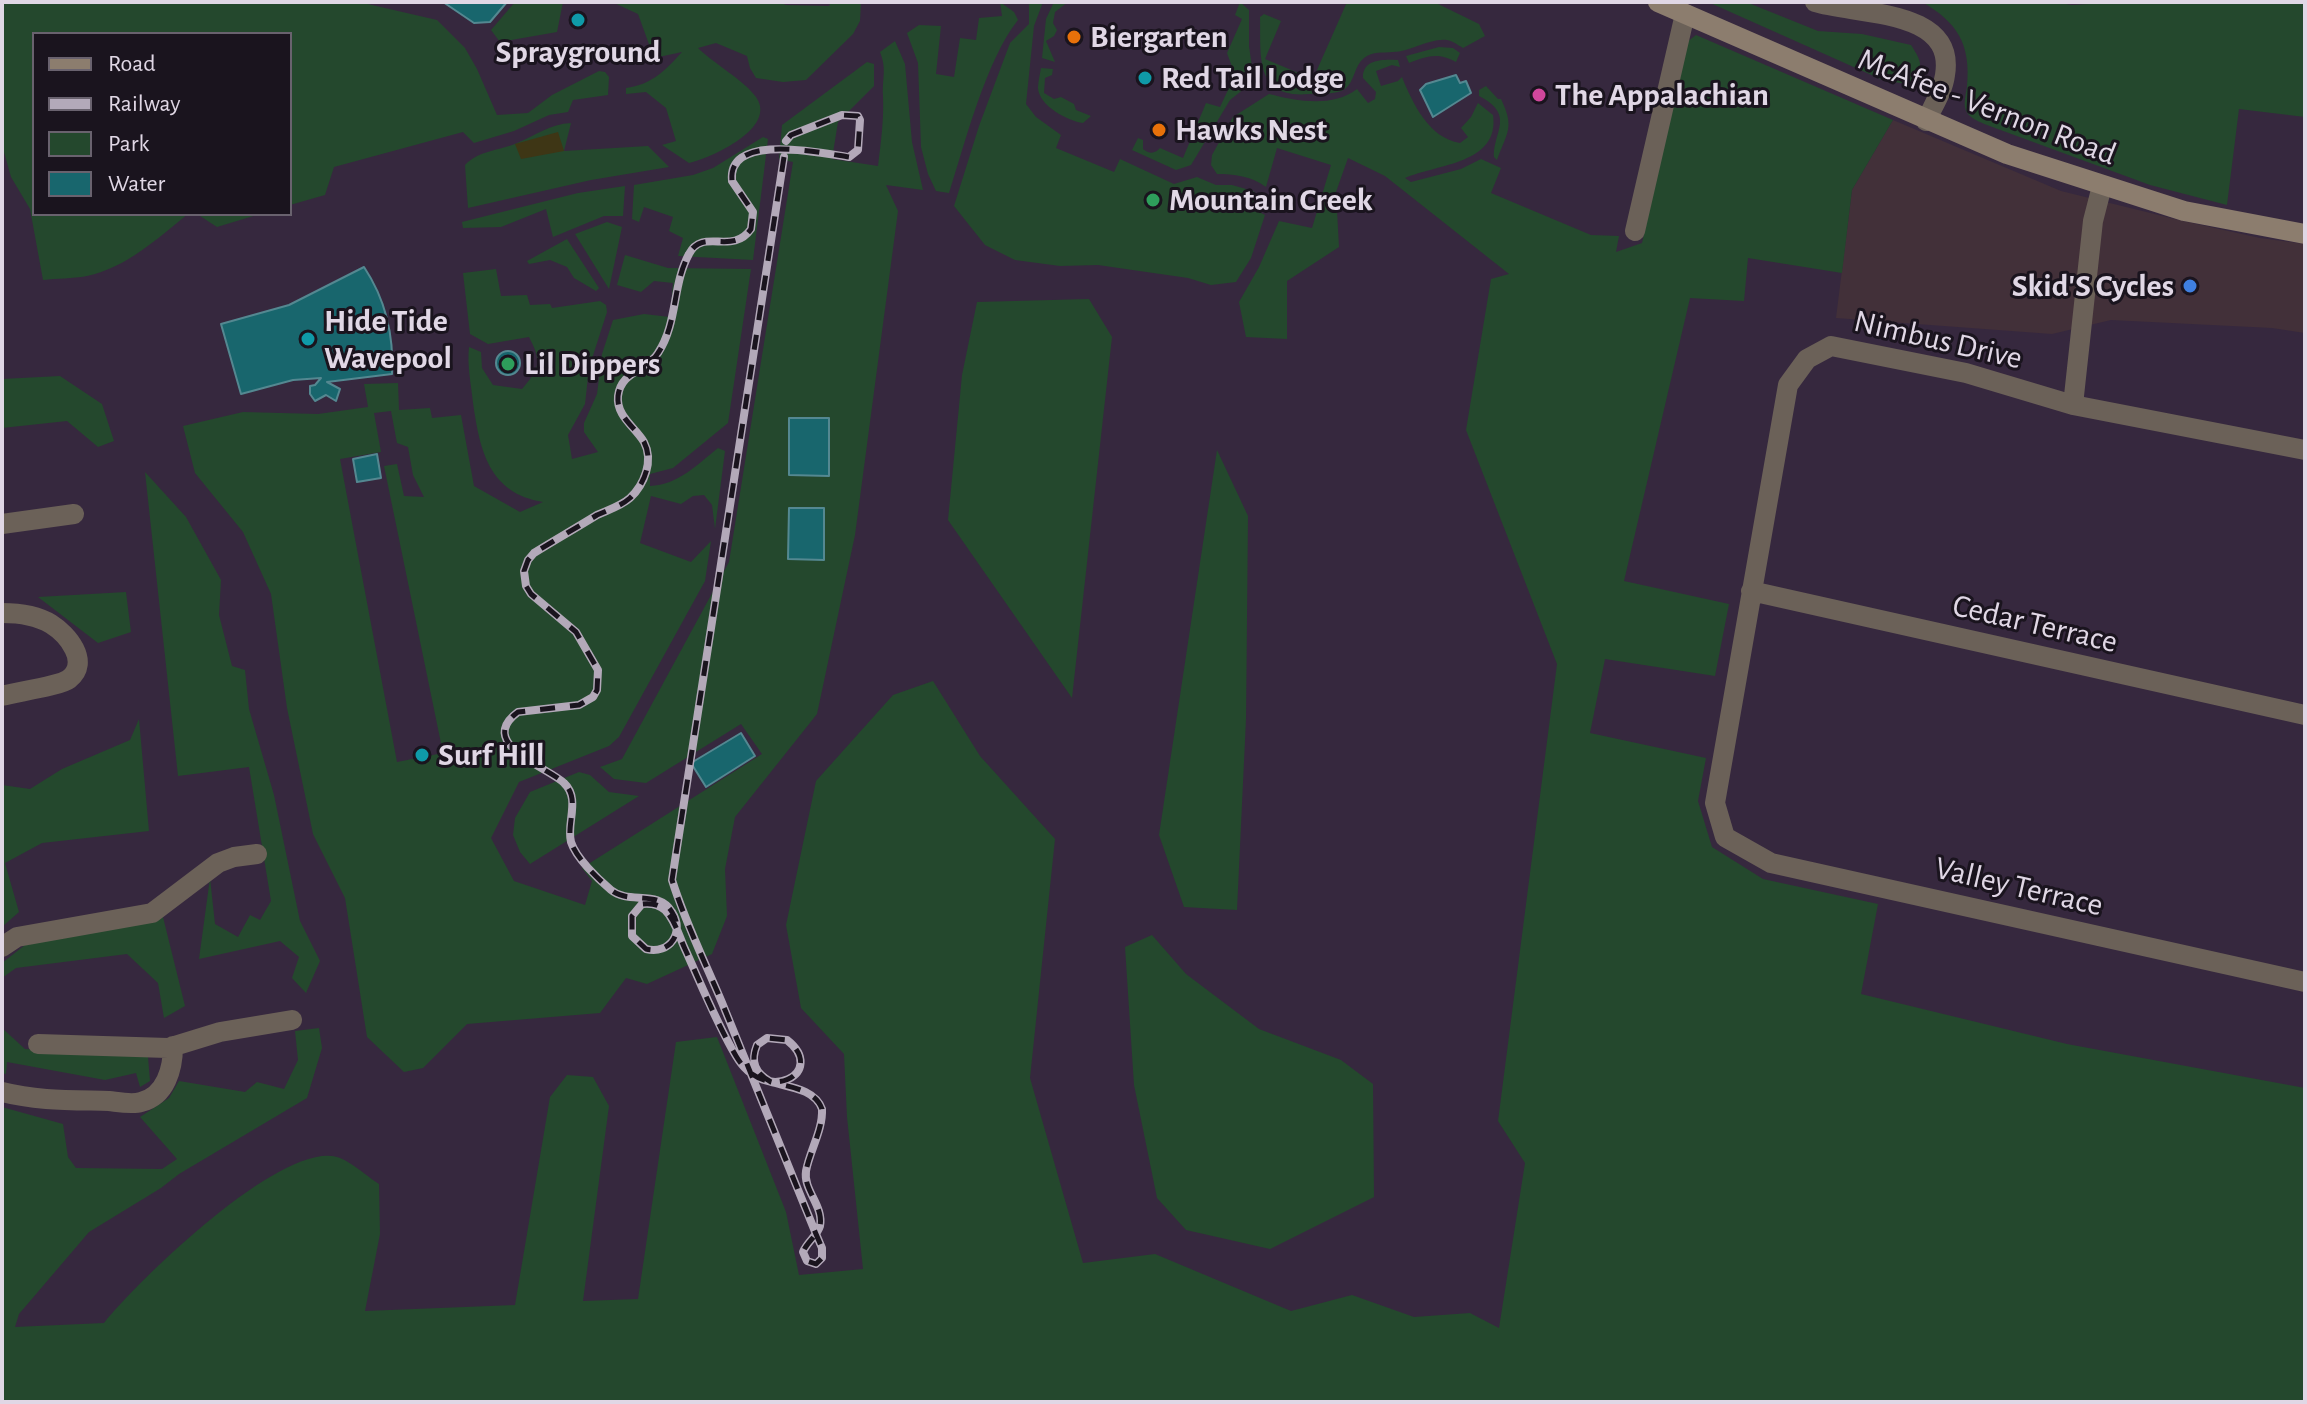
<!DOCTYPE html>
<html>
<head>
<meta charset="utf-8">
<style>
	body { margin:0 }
	#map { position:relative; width:2307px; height:1404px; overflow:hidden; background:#36283e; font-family:"Alegreya Sans",sans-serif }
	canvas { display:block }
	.frame { position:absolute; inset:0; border:4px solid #e0d7e5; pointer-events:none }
	.legend { position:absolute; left:32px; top:32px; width:260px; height:184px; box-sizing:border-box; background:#1a141e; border:2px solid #69626e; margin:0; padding:10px 14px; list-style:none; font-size:24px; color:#e0d7e5 }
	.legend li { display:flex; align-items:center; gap:16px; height:40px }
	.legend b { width:40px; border:2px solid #69626e }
</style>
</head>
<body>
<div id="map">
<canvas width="2307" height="1404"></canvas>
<div class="frame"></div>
<ul class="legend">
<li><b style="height:10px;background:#8c7d6e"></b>Road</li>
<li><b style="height:10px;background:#b3a9b9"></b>Railway</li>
<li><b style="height:22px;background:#24482d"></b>Park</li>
<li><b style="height:22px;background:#18666d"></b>Water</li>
</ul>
</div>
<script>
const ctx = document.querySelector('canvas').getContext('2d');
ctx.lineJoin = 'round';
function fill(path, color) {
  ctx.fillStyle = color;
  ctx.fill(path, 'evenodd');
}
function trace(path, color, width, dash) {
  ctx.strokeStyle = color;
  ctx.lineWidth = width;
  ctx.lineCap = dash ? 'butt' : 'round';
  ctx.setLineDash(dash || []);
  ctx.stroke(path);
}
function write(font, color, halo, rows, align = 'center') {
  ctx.font = font + ' "Alegreya Sans",sans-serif';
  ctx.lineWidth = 6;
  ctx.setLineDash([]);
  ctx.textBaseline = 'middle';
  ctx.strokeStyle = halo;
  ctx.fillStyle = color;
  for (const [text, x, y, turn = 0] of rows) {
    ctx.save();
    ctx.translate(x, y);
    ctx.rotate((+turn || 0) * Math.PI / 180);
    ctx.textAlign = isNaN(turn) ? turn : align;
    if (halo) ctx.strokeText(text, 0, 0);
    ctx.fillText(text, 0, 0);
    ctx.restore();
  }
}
const commercial = new Path2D(`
	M1893,120L2061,191L2183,221L2260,238L2305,244V333L2272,328L2111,320L2052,334L1836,318L1852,190Z`);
const green = new Path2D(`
	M2,2H359L437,20L465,48L477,69L497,115L528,113L552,95L599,71L605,72L609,77L608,95L573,100L568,112L549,115L514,131L474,143L463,132L334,167L325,195L290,205V34H34V214H188C158,238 126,268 87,276C72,279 57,278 43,280L30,209L11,177L2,145Z
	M515,2H563L557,32L500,42L491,30Z
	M612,2H783L785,5L829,6L831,2H861L860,21L853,34L806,80L783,82L756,78L750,68L747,56L716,43L698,48C712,62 746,82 756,97C778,128 711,158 689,163L662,145L676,141L666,108L646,92L626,94V88C651,85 666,70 682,52L654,58L638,14Z
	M1000,2L1014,12L1018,20C986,60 965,143 949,193L936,191L928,174L921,147L918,63L907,33L919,25L941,26L936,74L954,77L960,38L976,40L979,18L1002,16Z
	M1029,2H1043L1034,26L1026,104L1036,117L1061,135L1056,148L1114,172L1120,159L1174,184L1197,177L1216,185H1232L1253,191L1262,198L1259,212L1265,215L1251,258L1236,282L1211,285L1188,278L1098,265L1060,266L1015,260L985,245L954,206L979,126L1010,43L1029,24Z
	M1054,2H1068L1055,12L1053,23L1057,30L1054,36L1046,41L1055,62L1042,58L1046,19Z
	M1240,2L1249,10V46L1254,81L1230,100L1191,165L1176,170L1132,150L1138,138L1143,140V149C1149,154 1155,154 1160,148L1183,158L1206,103L1220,107L1235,75L1227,53L1242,19L1235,15Z
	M1347,2H1434L1479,24L1485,36L1463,48C1458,45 1453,41 1447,40C1429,38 1411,52 1393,52C1383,53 1373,51 1364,58C1354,66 1355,81 1345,89C1336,95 1319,93 1309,94C1254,99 1261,56 1260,17L1264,14L1281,21L1265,59L1313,79Z
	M1708,2H1746L1818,31L1862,34L1911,45C1922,62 1925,68 1909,84L1885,81Z
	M1922,2H2053L2072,5L2121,2H2305V117L2239,109L2227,205L2150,185L1987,125C1982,123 1974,120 1970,116C1961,108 1966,96 1967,86C1971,44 1957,22 1922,2Z
	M1696,35L1893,120L1852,190L1842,273L1748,258L1744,301L1690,298L1624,581L1729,604L1715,676L1605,659L1590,733L1706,758L1698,801L1712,847L1763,879L1878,904L1861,994L2067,1044L2305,1088V1402H2V1107L63,1124L68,1157L76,1168L162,1169L177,1159L140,1117L169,1098L179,1081L245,1092L257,1082L284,1089L298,1060L295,1031L319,1028L322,1048L307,1098L179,1174L161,1188L89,1232L19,1314L15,1327L104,1323C139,1280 280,1142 337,1157C349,1160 368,1177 379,1184L380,1234L365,1311L515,1305L550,1097L567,1075L593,1077L609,1106L583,1301L638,1299L676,1042L717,1037L786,1212L799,1275L863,1269L847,1117L844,1054L801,1008L786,925L816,781L893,695L933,681L980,756L1055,839L1030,1078L1083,1263L1155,1254L1291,1311L1352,1295L1414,1317L1470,1313L1499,1328L1525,1163L1498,1121L1557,664L1466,430L1491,279L1509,274L1385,176L1348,158L1336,192L1339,247L1287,281V339L1246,337L1239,302L1259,267L1279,221L1312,228L1331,165L1277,148L1266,187C1251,176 1234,174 1217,174L1211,165L1212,155L1233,117L1269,94C1297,101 1332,108 1357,89L1368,103L1375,99L1376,92L1363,78C1362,59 1383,59 1398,60L1400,67L1392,65L1376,71L1381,86L1398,81L1402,77C1413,104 1429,138 1460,143L1468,137L1461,128L1471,117L1478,103L1493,115C1500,164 1437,164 1405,178L1411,182L1461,169L1481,159L1501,168L1491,193L1591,235L1619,236L1616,252L1642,243L1687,42Z
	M895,41L905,64L912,142L923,190L886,185L898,211L855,535L817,714L735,817L725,869L727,916L712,954L647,984L626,978L600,1013L467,1024L423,1068L404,1072L367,1037L345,898L313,834L287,708L271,594L243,532L195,473L183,426L243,412L318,414L368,407L364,384L398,383L399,410L430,408L432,418L461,415L474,486L520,512L543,502C489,493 480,451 473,403C471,384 467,366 469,347L481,352L482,368L493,385L522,389C540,368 542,362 529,337L488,344L470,334L463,273L496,269L501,296L527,295L530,305L550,304L552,308L600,301L606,305L607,312L589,368L585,404L568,435L572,459L598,452L584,432V423L597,394L602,354L613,320L644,314L670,317L673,283L654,281L641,292L617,285L625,255L668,268L751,269L728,423L673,468L650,474V486C678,485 698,464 718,448L725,451L715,529L712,505L704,495L693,496L681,504L651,496L640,543L691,562L711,541L705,581L619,737L609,746L519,782L491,838L514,881L585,905L592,881L582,868L762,754L741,724L646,783L614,779L600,767L622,759L729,562L793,162L779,159L782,125L867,62L874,64V86L838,122L832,159L878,166C881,142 884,119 883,96C882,77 887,70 880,52ZM391,411L397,443L408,447L413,475L424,497L404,496L397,464L384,466L443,753L397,762L340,459L381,452L374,413Z
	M1439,47L1453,48L1460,53L1456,62C1438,52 1427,56 1409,63L1406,56Z
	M1041,68L1053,69L1052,75L1045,78L1044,93L1054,99L1061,97L1074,104L1076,110L1091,116L1083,123C1068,121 1039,106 1038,88C1038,82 1040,74 1041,68Z
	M1486,86L1498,99H1501C1515,128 1507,132 1497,160L1494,157C1493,132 1516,115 1479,96V90Z
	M571,123L564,151L648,146L669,167L591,180L468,208L465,165C480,150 498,151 517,143C536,135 550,124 571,123Z
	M763,137L768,139L753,260L678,256L683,238L669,231L673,217L644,207L639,222L632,219L634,185L693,175L713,168Z
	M625,186L623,216H604L553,237L546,209L501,227L463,228L462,222L578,193Z
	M197,214H260L217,227Z
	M607,222L622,227L609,289L575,234Z
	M567,239L599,288L596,291L574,278L567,267L550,260L529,264L527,261Z
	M1089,299L1112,337L1072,698L948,520L962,375L977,302Z
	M60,376L102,404L114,441L98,447L67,421L2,428V379Z
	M1217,450L1248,516L1246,719L1237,910L1184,907L1159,835Z
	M145,472L186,517L221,580L219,615L232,666L245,670L249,709L274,795L300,921L320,961L306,993L292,978L299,957L280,941L199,959L210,878L215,924L238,937L250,915L260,920L271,901L249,767L178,776Z
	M126,592L131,632L98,643L38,597Z
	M139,719L149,831L42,843L5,863L19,912L2,927V785L30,789L62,769L130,740Z
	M579,772L590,775L609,792L639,796L530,864L520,852L513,835L515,818L530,792Z
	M163,917L185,1006L164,1018L158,983L127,954L16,968L2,978V963L25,945Z
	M1152,935L1186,974L1259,1029L1341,1060L1373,1084L1374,1197L1270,1249L1186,1230L1157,1198L1134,1085L1125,947Z
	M2,1028L25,1049L148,1057L150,1081L140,1087L136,1073L105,1080L7,1062L6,1074L2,1073Z`);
const sand = new Path2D(`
	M558,132L564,151L521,159L515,144Z`);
const water = new Path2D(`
	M443,2H507L490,22L474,23Z
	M1456,75L1460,83L1466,81L1471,93L1433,117L1420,90L1426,84Z
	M364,267C386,300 394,335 392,374L327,382L340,389L336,401L326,395L315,401L310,394V386L315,385L321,378L293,380L241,394L221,324L289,305Z
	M496 363a12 12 0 1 1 24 0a12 12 0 1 1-24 0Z
	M789,418H829V476L789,475Z
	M377,454L381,478L357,482L353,459Z
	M789,508H824V560L788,559Z
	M741,733L755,756L706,787L691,763Z`);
const minor = new Path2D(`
	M1815,2C1856,15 1956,8 1945,75C1943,91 1933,106 1926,121
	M1635,231L1685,14
	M2073,405L2093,221L2102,186
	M2305,450L2073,405L1966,373L1831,346L1807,359L1788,385L1715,803L1725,837L1771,863L2305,982
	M2,524L74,514
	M1751,591L2305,715
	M2,613C18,613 36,615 51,624C67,634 91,662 69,679C60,686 16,692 2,696
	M2,947L17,937L152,913L218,863L234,857L257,854
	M38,1044L168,1048L220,1032L292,1020
	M2,1092C37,1101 73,1100 109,1101C118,1102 132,1105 141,1102C166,1096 173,1068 173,1046`);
const secondary = new Path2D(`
	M1658,2L2007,154L2184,211L2305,234`);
const rail = new Path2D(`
	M784,157L672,880C685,922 706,964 723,1005C754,1081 785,1158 816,1234L822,1248V1258L816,1264L807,1261L803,1252C807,1242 817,1236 820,1226C824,1206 803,1190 806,1171C810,1150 823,1130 822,1109C815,1089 789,1087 771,1082C755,1073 750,1062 757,1045L767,1038L787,1040C828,1072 766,1107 736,1056C716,1022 701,984 685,949C679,936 675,920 665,910C658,904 651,903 642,904L632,916V936L646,949C670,955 685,932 672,912C658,889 629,905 611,890C598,879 576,858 571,842C566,823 581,799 564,783C548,767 475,744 518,712L579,705L593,697L597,690L598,670L576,632L531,594L526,586L524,571L528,560L534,553C555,540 576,528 597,515C608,510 621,506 630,498C644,485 654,461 644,442C635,427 616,416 618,396C621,371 647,371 658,353C678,323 672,285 689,254C703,227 732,256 751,229L753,212L732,181C727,132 821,153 849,157L858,150L860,120L858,116L842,115L791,135L786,141`);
const markers = [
	[578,20,8,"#0f9aa8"],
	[1074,37,8,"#e8710a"],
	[1145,78,8,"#0f9aa8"],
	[1539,95,8,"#d1479c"],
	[1159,130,8,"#e8710a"],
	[1153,200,8,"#2e9e5b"],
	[2190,286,8,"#3f7fe0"],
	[308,339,8,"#0f9aa8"],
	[508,364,8,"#2e9e5b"],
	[422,755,8,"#0f9aa8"]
];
const poiNames = [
	["Biergarten",1090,37],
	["Sprayground",578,52,"center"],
	["Red Tail Lodge",1161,78],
	["The Appalachian",1555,95],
	["Hawks Nest",1175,130],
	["Mountain Creek",1169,200],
	["Skid'S Cycles",2174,286,"right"],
	["Hide Tide",324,321],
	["Wavepool",324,358],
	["Lil Dippers",524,364],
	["Surf Hill",438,755]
];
const streetNames = [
	["McAfee - Vernon Road",1987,107,21],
	["Nimbus Drive",1938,340,13],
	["Cedar Terrace",2035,624,13],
	["Valley Terrace",2019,887,13]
];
fill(commercial, '#423039');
fill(green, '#24482d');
fill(sand, '#3e3615');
fill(water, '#18666d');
trace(water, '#548891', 2);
trace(minor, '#6b6158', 20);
trace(secondary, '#8c7d6e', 20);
trace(rail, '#b3a9b9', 8);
trace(rail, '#1a141e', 5, [15]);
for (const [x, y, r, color] of markers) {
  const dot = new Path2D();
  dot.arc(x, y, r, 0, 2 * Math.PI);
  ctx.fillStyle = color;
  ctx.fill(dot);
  trace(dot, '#1a141e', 3);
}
write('bold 32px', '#e0d7e5', '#1a141e', poiNames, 'left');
write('32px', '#e0d7e5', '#1a141e', streetNames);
</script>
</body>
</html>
